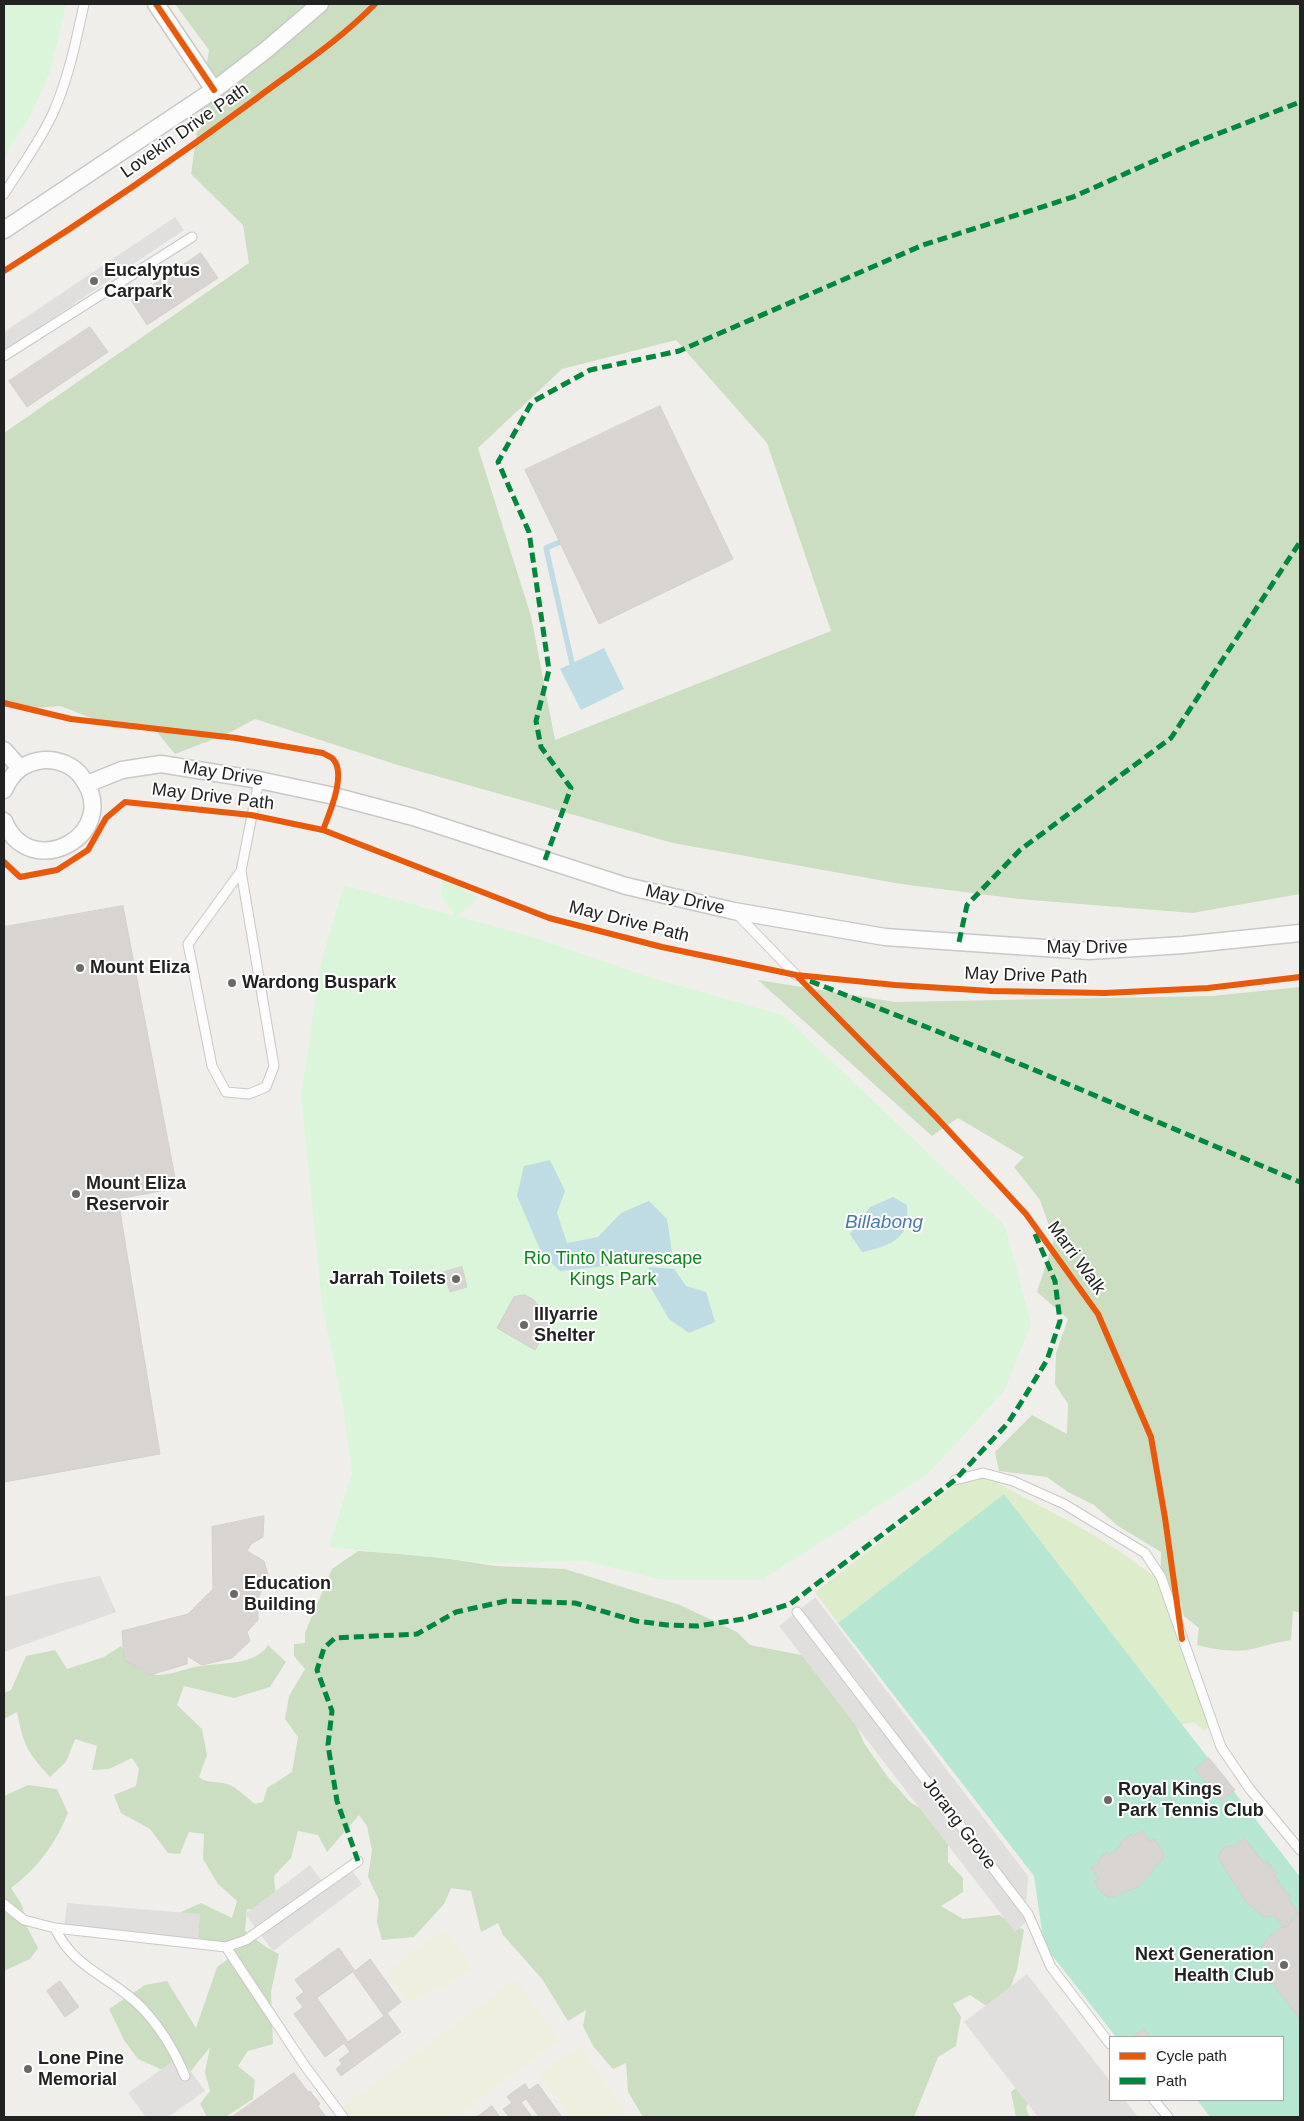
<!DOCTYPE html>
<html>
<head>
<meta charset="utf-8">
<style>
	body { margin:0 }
	#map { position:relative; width:1304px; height:2121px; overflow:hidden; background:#f0eeeb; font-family:Helvetica,sans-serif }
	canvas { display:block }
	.frame { position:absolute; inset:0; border:5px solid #222; pointer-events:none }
	.legend { position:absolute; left:1109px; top:2036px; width:175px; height:65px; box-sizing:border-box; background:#fff; border:1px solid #a7a7a7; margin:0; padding:6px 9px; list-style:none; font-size:15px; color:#222 }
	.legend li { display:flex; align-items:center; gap:10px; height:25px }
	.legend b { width:25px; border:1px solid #a7a7a7 }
</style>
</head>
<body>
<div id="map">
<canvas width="1304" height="2121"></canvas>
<div class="frame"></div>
<ul class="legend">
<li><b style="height:6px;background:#e8590c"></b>Cycle path</li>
<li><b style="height:6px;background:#00873e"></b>Path</li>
</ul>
</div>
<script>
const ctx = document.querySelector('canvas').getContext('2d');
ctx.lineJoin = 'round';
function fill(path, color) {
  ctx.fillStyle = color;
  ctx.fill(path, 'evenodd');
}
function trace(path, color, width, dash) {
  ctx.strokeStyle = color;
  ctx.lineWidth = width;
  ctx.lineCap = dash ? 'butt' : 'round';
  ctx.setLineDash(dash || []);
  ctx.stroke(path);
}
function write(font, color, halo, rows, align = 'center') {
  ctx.font = font + ' Helvetica,sans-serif';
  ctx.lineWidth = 4;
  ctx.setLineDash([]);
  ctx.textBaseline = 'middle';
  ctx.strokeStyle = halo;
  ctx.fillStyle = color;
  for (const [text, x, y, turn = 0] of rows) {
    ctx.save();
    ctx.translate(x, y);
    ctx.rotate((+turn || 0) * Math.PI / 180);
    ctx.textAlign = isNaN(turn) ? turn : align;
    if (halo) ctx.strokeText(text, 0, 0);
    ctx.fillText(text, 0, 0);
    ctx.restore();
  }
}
const farmland = new Path2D(`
	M445,1929L473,1968L440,1990L425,1993L408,2004L386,1972Z
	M515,1979L560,2040L455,2117H349L342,2108Z
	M579,2046L625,2110L614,2117H571L539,2074Z`);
const grass = new Path2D(`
	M976,1477L990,1479C1046,1510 1108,1538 1157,1579L1208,1723V1728L1204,1731L1194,1722L1182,1724L1004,1495L838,1623L815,1592L948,1490L962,1481Z`);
const forest = new Path2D(`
	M175,4H1300V894L1192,913L1019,899L901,884L673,843L401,766L255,719L227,734L175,754L156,731L115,728L61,706L18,709L4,703V433L249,263L243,225L191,174L209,50ZM676,340L767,443L831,631L555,740L531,616L478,448L562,369Z
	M758,980L895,1002L1212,996L1300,987V1613L1293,1611L1291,1640C1276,1642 1262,1647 1248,1650C1232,1652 1212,1649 1197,1645L1199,1628L1184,1616L1181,1603L1171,1595L1161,1570V1552L1118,1526L1094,1505L1068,1492L1047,1477L999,1471L995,1452L1032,1415L1067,1434L1068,1404L1055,1384L1056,1353L1068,1319L1037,1292L1054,1240L1040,1200L1014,1167L1024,1157L958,1118L932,1136Z
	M358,1551L431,1556L495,1566L565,1569L680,1605L737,1632L750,1645L811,1657L845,1700L864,1743L887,1776L910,1802L931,1815L948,1836V1862L963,1878V1892L941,1906L963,1919L999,1915L1024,1930L1017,1970L1006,2000L991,2009L970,1995L953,2004L961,2017L956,2046L938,2057L914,2117H643L628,2092L626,2063L613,2069L593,2046L583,2026L586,2010L568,2021L542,1979L503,1935L498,1923L481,1932L471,1891L451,1888L444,1904L414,1937L382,1940L377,1922L379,1900L368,1877L372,1850L367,1826L359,1815L327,1852L318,1835L298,1831L291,1858L274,1876L276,1901L266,1911L247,1909L245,1931L266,1947L279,1954L271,1992L273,2044L248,2051L238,2066L255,2080L253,2099L225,2117H207L200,2104L210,2091L205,2072L210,2047L191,2071L172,2074L138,2059L124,2040L109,2009L145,1985L167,1981L196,2028L217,1967L232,1956L224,1945L206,1948L181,1912L201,1903L232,1918L237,1901L218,1884L203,1859L204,1834L189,1832L180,1854L168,1853L150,1829L121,1813L114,1795L136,1786L139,1769L132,1758L109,1769L92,1770L97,1746L75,1739L66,1762L50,1777C27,1752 24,1746 17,1712L4,1719V1693L11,1690L26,1656L55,1650L67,1669L104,1657L121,1646C130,1660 135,1670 151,1674C167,1678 185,1668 201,1666C220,1663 257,1665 268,1645L286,1662L270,1687L234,1698L184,1686L177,1705L202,1729L207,1755L199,1777C208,1784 217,1781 227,1784C238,1788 246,1797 255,1804L263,1802L267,1788L292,1772L298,1737L285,1719L289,1696L305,1669L294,1656V1644L305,1643V1633L332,1569Z
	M28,1785L57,1789L68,1813C56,1843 37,1869 11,1888L22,1905L27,1927L38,1948L30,1959L4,1971V1796Z
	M1023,2082L1038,2092L1026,2107L1029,2117H1016L1011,2092Z`);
const park = new Path2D(`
	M4,4H66L50,72L30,116L4,157Z
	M443,878L477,897L474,903L457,916L533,937L649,977L783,1015L1005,1226L1031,1323L1004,1391L928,1474L763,1579H658L585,1561L490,1563L329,1547L352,1473L343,1406L322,1305L301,1096L321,963L344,885L455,916L441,896Z`);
const pitch = new Path2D(`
	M1004,1494L1300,1877V2117H1210L1197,2100H1283V2037H1116L1044,1945L1034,1876L838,1623Z`);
const parking = new Path2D(`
	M175,217L184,230L4,351V332Z
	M100,1576L116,1612L4,1652V1597L61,1583Z
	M815,1597L1028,1876L1025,1923L1015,1932L779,1626Z
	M310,1865L325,1885L349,1867L362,1884L273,1951L245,1914Z
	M67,1903L200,1914L198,1941L64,1929Z
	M1027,1974L1110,2081V2100H1125L1138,2117H1038L964,2022Z
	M180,2056L205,2091L168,2117H146L128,2093Z`);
const water = new Path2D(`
	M604,648L624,689L581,710L560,669Z
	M550,1160L565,1191L557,1213L567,1243L598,1237L621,1213L649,1201L667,1219L673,1259L560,1271L542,1254L517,1196L524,1166Z
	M893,1197L907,1205C907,1212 908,1220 906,1226C901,1243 877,1249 862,1252L850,1234L870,1207Z
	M649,1267L674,1269L686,1286L706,1292L715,1322L689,1333L669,1319L651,1288Z`);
const stream = new Path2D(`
	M560,542L546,548L572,663`);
const building = new Path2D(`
	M201,253L218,278L147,325L131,300Z
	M90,327L108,352L27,407L9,381Z
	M660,406L733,559L599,624L525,470Z
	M123,906L177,1188L118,1199L160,1454L4,1482V927Z
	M462,1267L467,1287L450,1292L444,1272Z
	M525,1295L534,1300L551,1322L535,1350L497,1328L514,1297Z
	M264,1516L263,1537L251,1544L247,1551L264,1561L268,1575L265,1585L258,1598V1620L247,1632L250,1641L232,1658L202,1665L187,1656V1664L150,1675L124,1660L122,1631L188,1614L213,1589L212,1527Z
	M1209,1758L1235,1790L1221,1801L1195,1769Z
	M1142,1830L1150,1842L1154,1839L1162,1850L1164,1856L1161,1862L1154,1867L1150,1875L1138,1887L1115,1896L1108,1897L1103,1894L1094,1882L1099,1879L1091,1868L1099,1863L1097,1860L1107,1852L1109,1855L1122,1845L1120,1843L1131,1834L1133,1837Z
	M1244,1838L1264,1863L1267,1861L1277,1874L1274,1876L1291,1898L1288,1899L1299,1913L1285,1928L1273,1915L1268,1917L1262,1916L1245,1900L1220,1861L1218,1857L1223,1848L1228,1846H1234Z
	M1300,1912V2019L1261,1969L1272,1961L1261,1946L1266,1942L1265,1940L1282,1927L1285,1928L1292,1922L1290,1920Z
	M339,1948L355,1971L370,1959L401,2002L387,2013L401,2032L341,2076L336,2069L342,2064L339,2060L350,2052L344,2043L325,2057L294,2014L303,2007L296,1998L304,1992L295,1980ZM353,1972L384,2016L348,2042L317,1998Z
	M60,1981L79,2007L65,2017L47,1991Z
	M1144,2029L1150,2037H1133Z
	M294,2073L308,2092L310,2091L320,2104L318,2106L326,2117H232Z
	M525,2084L529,2090L538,2084L562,2117H539L526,2099L521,2102L532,2117H509L503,2109L512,2103L507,2097Z
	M492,2106L500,2117H477Z`);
const service = new Path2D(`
	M4,194C21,167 41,140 54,111C69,76 76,41 84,4
	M4,356L192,237
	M241,871L188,944L212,1066L226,1092L249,1094L266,1087L274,1066L241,871L259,780
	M735,912L796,975
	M955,1480L983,1473L1013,1481L1064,1504L1145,1553L1161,1577L1221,1747L1249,1788L1300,1850
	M797,1612L1028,1914L1051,1967L1110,2044
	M4,1904L24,1920L55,1928L226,1947L246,1940L358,1861
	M55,1928C73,1969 114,1978 142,2008C161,2028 175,2052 185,2076
	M226,1947L305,2066L343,2117
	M1154,2100L1168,2117`);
const minor = new Path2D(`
	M156,4L214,90
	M4,230L214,90L266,50L320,4
	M4,750L20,768
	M87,784L122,770L161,764L259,780L334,796L413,817L626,886L734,911L885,937L1089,951L1183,945L1300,933
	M4,790C12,772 24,762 44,760C57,759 73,765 81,776C125,833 30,885 4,821`);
const quiet = new Path2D(`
	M545,860L571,788L541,747L536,721L549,670L529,532L498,462L532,402L590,370L679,351L923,245L1073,197L1194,143L1300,102
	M959,942L967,905L1020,850L1171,738L1300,542
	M810,981L1025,1066L1300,1182
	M358,1861L337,1801L328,1745L332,1711L317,1670L324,1648L335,1638L417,1634L456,1612L506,1601L575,1603L636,1621L667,1625L698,1626L743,1619L790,1604L955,1480L1008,1423L1022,1401L1047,1360L1060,1321L1055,1281L1035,1234`);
const cycleway = new Path2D(`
	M156,4L214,90
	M4,271C90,217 175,159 257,98C297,68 340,40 375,4
	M4,703L71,719L236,738L323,753C326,755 331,757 333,759C347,774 329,814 323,830
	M4,862L20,877L57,870L88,850L106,818L125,802L251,815L323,830L549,918L662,947L796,975L895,985L991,991L1105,993L1208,988L1300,977
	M796,975L936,1117L1026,1214L1098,1314L1151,1437L1165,1518L1182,1639`);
const markers = [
	[94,281,5,"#6a6968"],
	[80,968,5,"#6a6968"],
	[232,983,5,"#6a6968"],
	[76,1194,5,"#6a6968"],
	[456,1279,5,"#6a6968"],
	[524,1325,5,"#6a6968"],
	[234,1594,5,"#6a6968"],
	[1108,1800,5,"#6a6968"],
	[1284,1965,5,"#6a6968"],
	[28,2069,5,"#6a6968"]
];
const streetNames = [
	["Lovekin Drive Path",185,131,-35],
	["May Drive",223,774,9],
	["May Drive Path",213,797,7],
	["May Drive",685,900,13],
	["May Drive Path",629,922,14],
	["May Drive",1087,948],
	["May Drive Path",1026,976,2],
	["Marri Walk",1076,1258,54],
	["Jorang Grove",959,1824,53]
];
const poiNames = [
	["Eucalyptus",104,271],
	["Carpark",104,292],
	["Mount Eliza",90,968],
	["Wardong Buspark",242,983],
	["Mount Eliza",86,1184],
	["Reservoir",86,1205],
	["Jarrah Toilets",446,1279,"right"],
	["Illyarrie",534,1315],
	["Shelter",534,1336],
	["Education",244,1584],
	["Building",244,1605],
	["Royal Kings",1118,1790],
	["Park Tennis Club",1118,1811],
	["Next Generation",1274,1955,"right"],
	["Health Club",1274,1976,"right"],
	["Lone Pine",38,2059],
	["Memorial",38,2080]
];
const parkNames = [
	["Rio Tinto Naturescape",613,1259],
	["Kings Park",613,1280]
];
const waterNames = [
	["Billabong",884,1223]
];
fill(farmland, '#efefdf');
fill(grass, '#ddeccb');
fill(forest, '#cbdec1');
fill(park, '#daf5da');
fill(pitch, '#b7e6d2');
fill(parking, '#e0dfde');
fill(water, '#bfdbe3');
trace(stream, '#bfdbe3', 5.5);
fill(building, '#d7d4d2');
trace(building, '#d3d0cc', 1);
trace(service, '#c9c8c7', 11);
trace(minor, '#c9c8c7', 19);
trace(service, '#fdfcfc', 9);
trace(minor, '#fdfcfc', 16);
trace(quiet, '#00873e', 5, [10, 5]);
trace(cycleway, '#e8590c', 6);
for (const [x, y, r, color] of markers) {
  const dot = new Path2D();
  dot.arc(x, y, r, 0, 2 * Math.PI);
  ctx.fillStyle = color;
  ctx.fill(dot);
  trace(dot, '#fff', 2);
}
write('18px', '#222', '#fff', streetNames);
write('bold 18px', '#222', '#fff', poiNames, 'left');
write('18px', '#0c8416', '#fff', parkNames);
write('italic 19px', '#4a7aab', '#fff', waterNames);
</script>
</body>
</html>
